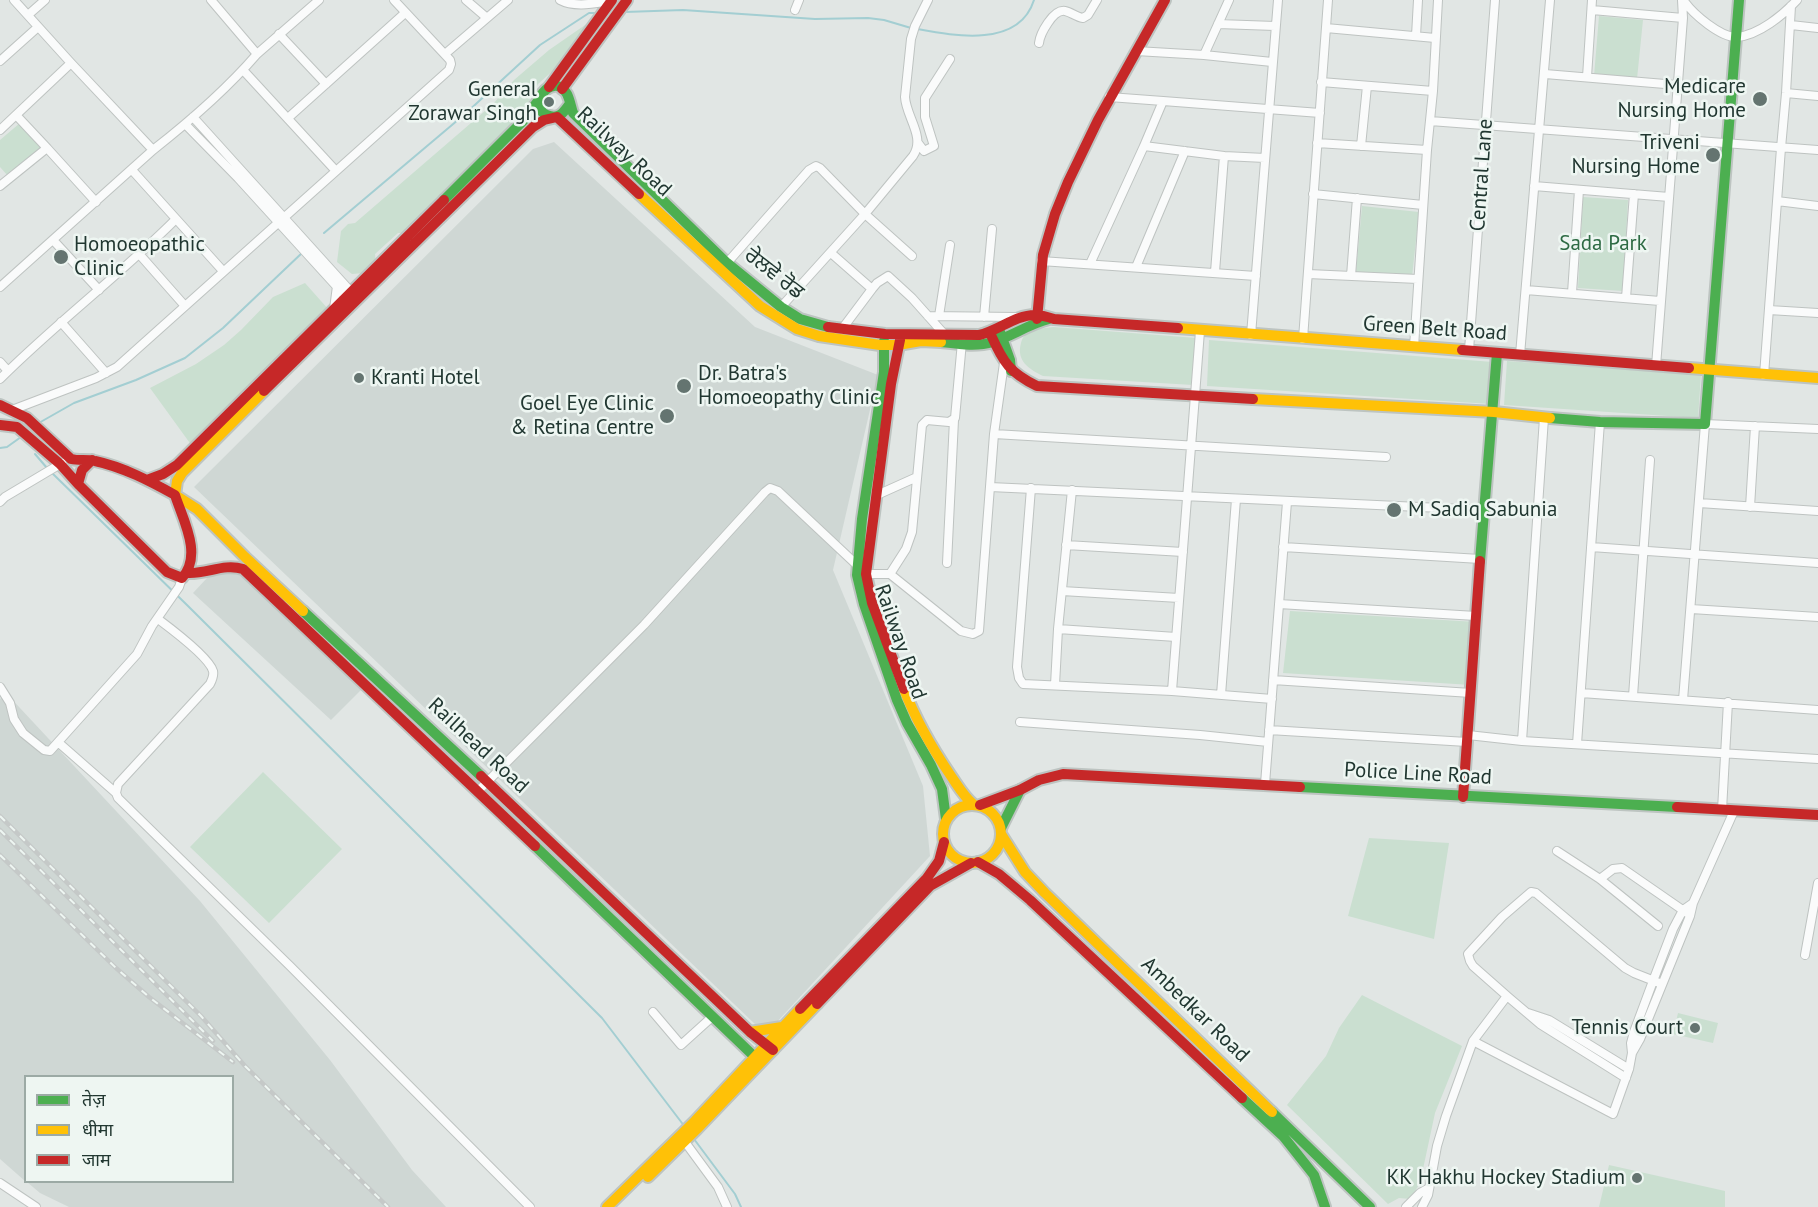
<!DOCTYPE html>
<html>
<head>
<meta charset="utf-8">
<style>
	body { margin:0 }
	#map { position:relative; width:1818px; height:1207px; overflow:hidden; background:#e1e6e4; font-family:"PT Sans","Noto Sans Devanagari",sans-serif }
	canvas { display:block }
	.legend { position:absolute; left:24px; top:1075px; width:210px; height:108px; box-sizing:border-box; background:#eef6f2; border:2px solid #9caaa5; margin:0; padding:8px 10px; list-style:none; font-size:18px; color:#213731 }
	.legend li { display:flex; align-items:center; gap:12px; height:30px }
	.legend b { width:30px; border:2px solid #9caaa5 }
</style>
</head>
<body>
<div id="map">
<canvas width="1818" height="1207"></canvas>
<ul class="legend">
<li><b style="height:8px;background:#4caf50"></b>तेज़</li>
<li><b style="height:8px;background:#ffc107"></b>धीमा</li>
<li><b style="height:8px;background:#c62828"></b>जाम</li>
</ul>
</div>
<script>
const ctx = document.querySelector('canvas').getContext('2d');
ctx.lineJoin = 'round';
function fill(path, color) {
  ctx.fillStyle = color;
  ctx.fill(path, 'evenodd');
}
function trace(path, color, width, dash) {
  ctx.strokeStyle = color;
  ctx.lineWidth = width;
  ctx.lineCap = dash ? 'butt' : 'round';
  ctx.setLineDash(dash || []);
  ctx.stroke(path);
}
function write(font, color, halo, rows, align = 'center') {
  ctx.font = font + ' "PT Sans","Noto Sans Gurmukhi",sans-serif';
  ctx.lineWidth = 5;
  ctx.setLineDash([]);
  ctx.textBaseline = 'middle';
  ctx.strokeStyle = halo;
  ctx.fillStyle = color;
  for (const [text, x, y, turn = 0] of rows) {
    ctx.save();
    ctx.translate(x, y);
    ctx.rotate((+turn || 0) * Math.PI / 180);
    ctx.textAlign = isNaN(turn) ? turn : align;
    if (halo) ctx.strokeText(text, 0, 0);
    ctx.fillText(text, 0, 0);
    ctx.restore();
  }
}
const built = new Path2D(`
	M554,142L755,327L878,375L833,570L923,786L930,856L776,1023L757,1026L194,487L533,149Z
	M222,569L243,570L365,686L331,720L193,593L207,578Z
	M6,693L200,901L330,1060L412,1170L446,1207H69L40,1193L27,1182H232V1076H26L25,1181L0,1159V699Z`);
const green = new Path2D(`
	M598,16L566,59L538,84L526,107L499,140L407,233H398L375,254L376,264L364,273L352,274L337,262L341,231L348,224L355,223L493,104L514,80L549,50Z
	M1599,16L1643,20L1637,79L1594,76Z
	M20,123L41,147L8,176L0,167V140Z
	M1583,197L1628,200L1623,291L1578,288Z
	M1362,206L1419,212L1412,277L1356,272Z
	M305,283L329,310L192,446L150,388L196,364L224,345L241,330L273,297Z
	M1054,327L1197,338L1193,385L1043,376C1029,369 1016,361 1021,343C1022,338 1025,334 1030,332C1037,328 1046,328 1054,327Z
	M1209,340L1493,362L1491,404L1207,386Z
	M1507,361L1701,375L1698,418L1504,405Z
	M1290,611L1477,622L1471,685L1283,673Z
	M263,772L342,849L269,923L190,847Z
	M1369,838L1449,843L1434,939L1348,916Z
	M1362,995L1462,1046L1435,1113L1420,1183L1410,1199L1399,1198L1388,1204L1287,1105L1326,1056L1339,1028Z
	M1678,1013L1718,1023L1713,1043L1673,1034Z
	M1609,1165L1725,1191V1207H1599Z`);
const stream = new Path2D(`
	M625,12L683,10L815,19L868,18L884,20L911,28
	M917,29C955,36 1019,48 1034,0
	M324,233L465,114L540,45L589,13H598
	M37,424L74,403L136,380L185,358L223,328L303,252
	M0,448L7,447L21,437
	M35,454L47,468
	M51,472L188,606L602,1018L685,1127
	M694,1139L735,1194L741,1207`);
const street = new Path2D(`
	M14,0L71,63L153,150C190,121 226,90 257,54L211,0
	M466,0L487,18
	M560,0C575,8 596,3 611,1
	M1229,0L1204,55L1272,62
	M1684,1C1693,14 1721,38 1737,37C1759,35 1783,15 1797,0
	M795,10L799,0
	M1592,10L1683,18
	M28,15L45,0
	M1218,24L1275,26
	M1791,25L1818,28
	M1326,28L1435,38
	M279,34L326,84
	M1416,36L1418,0
	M1039,43C1040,34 1053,9 1065,11C1071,12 1076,17 1083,18L1088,15L1097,0
	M1136,51L1204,55
	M257,54L319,0
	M445,54L508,0
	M0,61L38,27
	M243,70L336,171
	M1545,74L1677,85
	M1587,77L1592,0
	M1321,82L1433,91L1427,150L1414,347
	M1433,91L1438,0
	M1786,93L1818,96
	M1109,97L1163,101L1144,146L1224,156L1215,272
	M1163,101L1320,113
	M16,115L47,148
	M193,117L353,294
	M288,118L405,13
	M1430,121L1818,150
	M185,124L238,178L349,300
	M0,130L71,63
	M918,143L924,151L934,146L925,117V98L950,59
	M1317,143L1427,150
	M1361,146L1367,86
	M1224,156L1265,158
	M132,170L223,271
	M0,186L47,148L96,202
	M1534,186L1669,197
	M1313,194L1423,205
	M1777,201L1818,206
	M53,240L99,290
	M831,253L872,289
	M140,255L185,306
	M912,256L865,214L913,156C926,137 906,117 905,97L911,39L915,26L928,0
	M1041,261L1256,276
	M727,263L809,170L816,166L820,168L865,214L781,307
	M1090,264L1144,146
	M1136,267L1185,151
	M1308,274L1418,279
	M1351,276L1357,198
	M0,287L153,150
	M1526,290L1660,301
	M1572,293L1579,190
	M1626,298L1634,194
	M334,309L337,286
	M1769,310L1818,313
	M928,316L1017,317
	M939,316L950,245
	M984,317L992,229
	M61,322L106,373
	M842,329L872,289L877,283L888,276L912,298L945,335
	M1251,335L1278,0
	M1303,339L1328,0
	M1469,350L1495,0
	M1520,355L1550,0
	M0,362L8,371
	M1656,366L1683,18L1682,0
	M1764,375L1781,148L1786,93L1791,6
	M0,379C56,323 120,275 176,219
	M12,410L96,378L117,367L449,70L451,64L450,60L394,0
	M994,434L1386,457
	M990,487L1484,510
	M1031,488L1017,667L1019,678L1023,684L1172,691L1200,331
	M877,495L917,477
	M0,502L5,497L62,463
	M1699,503L1818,511
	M1750,507L1755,426
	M1066,545L1183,552
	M1283,547L1480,559
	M1591,547L1818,563
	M947,563L954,420
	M866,574H890L906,549L912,532L922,425L927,420L949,422L955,418L962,342
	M890,574L961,631L973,634L979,631L994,434L1004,363
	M1062,591L1179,598
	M1279,604L1476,616
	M1691,609L1818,617
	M158,619C170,628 209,657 213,671C214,675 212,680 210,684L118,784L116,793L118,798L290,966L530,1207
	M1058,629L1176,637
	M1273,680L1471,693
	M1055,685L1058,629L1072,490
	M0,687L10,703L14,719L23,733L44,750L50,751L137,654L152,626L179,587L182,578
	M1172,691L1272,699
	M1581,693L1818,710
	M1221,695L1236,499
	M1633,696L1650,460
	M1683,700L1705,424L1818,429
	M1020,722L1200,735L1268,742
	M1269,730L1467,742
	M1468,735L1522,741L1818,759
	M1522,741L1544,418
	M59,743L116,793
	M1577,744L1600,422
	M1265,784L1287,502
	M478,791L644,625L765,492L770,488L778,491L858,566
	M1722,810L1728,702
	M1557,851L1600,879L1658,926
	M1600,879L1613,869L1622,868L1687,913
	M1805,955L1818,883
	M1507,996L1473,966L1470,961L1468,954L1502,917L1531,892L1536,893L1625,968L1634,973L1662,984
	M653,1012L681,1045L712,1017
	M1528,1013L1549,1020L1629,1069
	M1473,1041L1613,1114L1629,1069L1632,1053L1631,1043L1634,1032L1653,981L1673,929L1683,910L1693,903
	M1632,1053L1640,1039L1690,916L1693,903L1734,811
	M685,1142L718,1187L727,1207
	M0,1183L36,1207
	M1406,1207L1420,1193L1429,1188
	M1422,1207L1428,1195L1437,1146L1446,1116L1473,1041L1507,996L1540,1024L1626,1078`);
const fast = new Path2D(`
	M569,105C564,112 559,119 550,116C523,109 552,69 567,94C570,100 571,107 573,113L727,263L781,307L800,319L828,327
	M444,200L523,121L538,101
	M1000,332L1010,360L1011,371
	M884,341V372L862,519L857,575L864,604L897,700L907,723L931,765L942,789L946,819
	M941,342C958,344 976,347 993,342C1012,336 1029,324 1049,319
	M1550,418L1600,422L1705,424L1739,0
	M1480,561L1497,353
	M303,611L481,776
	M1300,787L1677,807
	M1001,828L1020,790
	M535,846L760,1062
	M1242,1098L1283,1136L1314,1175L1325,1207
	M1272,1112L1370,1207`);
const slow = new Path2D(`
	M639,194L760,306L797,329L819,336L880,345H898L921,341L941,342
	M1178,328L1462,350
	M1689,368L1818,378
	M264,391L182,473L177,481L175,495L197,509L245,557L303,611
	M1253,399L1494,412L1550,418
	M904,689C916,721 932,748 951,776C958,786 964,797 974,805
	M943 834a29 29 0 1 1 58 0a29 29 0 1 1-58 0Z
	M1001,834L1025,872L1045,893L1272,1112
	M750,1032L782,1027
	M648,1177L697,1129L817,1004
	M607,1207L695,1121L800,1009`);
const jam = new Path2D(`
	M549,87L612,0
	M562,89L627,0
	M1037,319L1043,255L1055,214L1068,182L1098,120L1165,0
	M828,327L885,334L979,335C998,331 1015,315 1035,315C1041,315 1048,317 1054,319L1178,328
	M991,335C1003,362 1010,373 1037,386L1253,399
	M900,340L891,384L866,574L872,603L904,689
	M1462,350L1689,368
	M264,391L533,127L544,120L557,117L639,194
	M0,405L27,418L71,459C79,461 87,459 95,461C123,467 150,481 175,495C183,520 203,555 182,578L167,572L78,484L82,470L92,460
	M0,425L17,427L60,464L78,484
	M147,480L163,474L177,465L444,200
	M188,573C207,574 224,563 243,569L535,846
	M481,776L750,1032L773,1050
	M1463,797L1480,561
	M980,805L1020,790L1039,780L1063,774L1300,787
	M1677,807L1818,815
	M978,862L999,874L1030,900L1242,1098
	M817,1004L930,886L971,863
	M800,1009L927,878L939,861L944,842`);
const rail = new Path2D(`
	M0,816L201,1016L245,1066L388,1207
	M0,830L213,1041
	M0,855L116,968L149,997L233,1062`);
const markers = [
	[1760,99,8,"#647470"],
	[549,102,6,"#647470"],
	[1713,155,8,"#647470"],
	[61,257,8,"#647470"],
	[359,378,6,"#647470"],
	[684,386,8,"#647470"],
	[667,416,8,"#647470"],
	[1394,510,8,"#647470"],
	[1695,1028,6,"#647470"],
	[1637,1178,6,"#647470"]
];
const poiNames = [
	["Medicare",1746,87],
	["Nursing Home",1746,111],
	["General",537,90],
	["Zorawar Singh",537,114],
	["Triveni",1700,143],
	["Nursing Home",1700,167],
	["Homoeopathic",74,245,"left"],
	["Clinic",74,269,"left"],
	["Dr. Batra's",698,374,"left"],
	["Homoeopathy Clinic",698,398,"left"],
	["Kranti Hotel",371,378,"left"],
	["Goel Eye Clinic",654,404],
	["& Retina Centre",654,428],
	["M Sadiq Sabunia",1408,510,"left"],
	["Tennis Court",1683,1028],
	["KK Hakhu Hockey Stadium",1625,1178]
];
const streetNames = [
	["Railway Road",624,152,43],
	["Central Lane",1482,175,-86],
	["ਰੇਲਵੇ ਰੋਡ",774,274,38],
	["Green Belt Road",1435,329,4],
	["Railway Road",900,642,71],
	["Railhead Road",478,746,43],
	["Police Line Road",1418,774,3],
	["Ambedkar Road",1195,1010,44]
];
const parkNames = [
	["Sada Park",1603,244]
];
fill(built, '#cfd7d4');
fill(green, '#cadfd0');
trace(stream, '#a3ced2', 2);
trace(street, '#bec3c1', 10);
trace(fast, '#bdc4c1', 14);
trace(slow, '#bdc4c1', 14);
trace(jam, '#bdc4c1', 14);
trace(street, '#fafbfb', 8);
trace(fast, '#4caf50', 10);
trace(slow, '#ffc107', 10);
trace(jam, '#c62828', 10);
trace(rail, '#c5c9c8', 4.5);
trace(rail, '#eef6f2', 2, [7]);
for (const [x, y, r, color] of markers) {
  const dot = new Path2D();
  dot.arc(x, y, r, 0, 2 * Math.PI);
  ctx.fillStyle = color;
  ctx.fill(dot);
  trace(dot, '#eef6f2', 2);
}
write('21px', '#213731', '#eef6f2', poiNames, 'right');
write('21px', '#213731', '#eef6f2', streetNames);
write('21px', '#2e6b44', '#eef6f2', parkNames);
</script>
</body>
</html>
